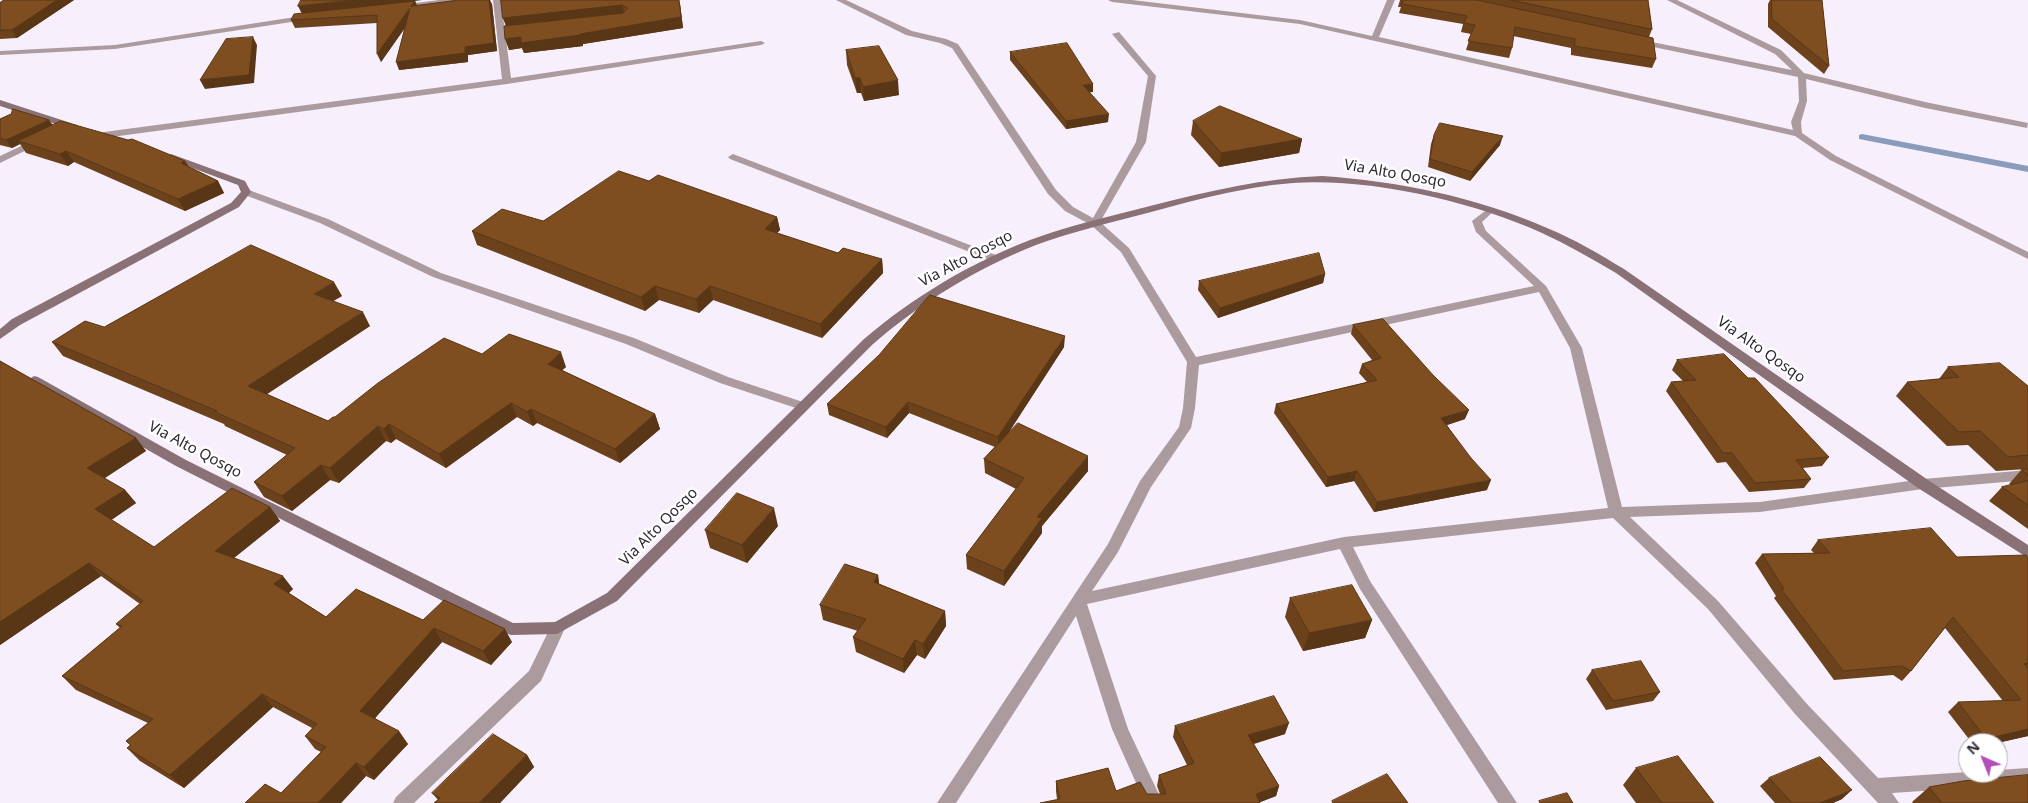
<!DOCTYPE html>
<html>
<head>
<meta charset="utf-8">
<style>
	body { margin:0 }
	#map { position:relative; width:2028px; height:803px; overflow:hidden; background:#f7f0fc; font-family:"Noto Sans",sans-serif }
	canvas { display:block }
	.north { position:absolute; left:1958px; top:733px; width:50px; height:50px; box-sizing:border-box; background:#fff; border:1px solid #aca9ae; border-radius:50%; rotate:316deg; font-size:14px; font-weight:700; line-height:20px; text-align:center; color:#2f2934 }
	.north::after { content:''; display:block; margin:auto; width:18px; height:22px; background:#b350b7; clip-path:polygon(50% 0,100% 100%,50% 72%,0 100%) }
</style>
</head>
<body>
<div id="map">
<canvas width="2028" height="803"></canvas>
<div class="north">N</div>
</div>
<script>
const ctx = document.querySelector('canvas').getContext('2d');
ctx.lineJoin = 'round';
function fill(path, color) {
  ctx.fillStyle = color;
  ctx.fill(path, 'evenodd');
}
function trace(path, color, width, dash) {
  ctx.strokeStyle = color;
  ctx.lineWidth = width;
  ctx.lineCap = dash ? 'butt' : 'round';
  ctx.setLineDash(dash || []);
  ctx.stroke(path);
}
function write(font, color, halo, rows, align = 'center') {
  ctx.font = font + ' "Noto Sans",sans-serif';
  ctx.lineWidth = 5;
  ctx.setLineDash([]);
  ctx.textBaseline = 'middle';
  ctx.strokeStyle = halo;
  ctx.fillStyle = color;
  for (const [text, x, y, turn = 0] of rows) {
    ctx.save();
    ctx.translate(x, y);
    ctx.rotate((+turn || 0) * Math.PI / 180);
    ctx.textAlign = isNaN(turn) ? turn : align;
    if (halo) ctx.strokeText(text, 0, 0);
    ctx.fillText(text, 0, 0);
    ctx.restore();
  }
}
const stream = new Path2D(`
	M1862,134L2028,166V172L1859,139V135Z`);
const street = new Path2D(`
	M439,0H462L458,2L399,9L395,7L399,5Z
	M493,0H501L511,78L761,41L765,43L761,45L507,84L104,138L99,135L104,132L502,79Z
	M836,0H846L912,31L946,39L958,44L1056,190L1073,207L1093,218L1136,142L1148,76L1112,34L1119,32L1156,76L1146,142L1100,222L1129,248L1196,357L1534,286L1476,232L1472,221L1489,208L1494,211L1482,222L1486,231L1546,286L1582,348L1622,507L1760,502L1923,479L2028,470V480L1923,489L1760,512L1630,517L1718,601L1807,704L1878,778L1968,772L1998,773V770L2028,768V784L1892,793L1899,803H1878L1795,714L1708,609L1613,518L1353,547L1370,581L1517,803H1498L1360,589L1340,549L1087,604L1128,729L1163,803H1145L1112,729L1076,616L956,803H937L1108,544L1140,481L1179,427L1183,408L1187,362L1121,252L1091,225L1065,211L1048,194L952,48L940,43L906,35ZM1539,292L1570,348L1608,508L1344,537L1092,591L1118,552L1151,487L1191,428L1195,408L1199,365Z
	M1108,0H1132L1300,20L1372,36L1387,0H1395L1379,37L1793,130L1791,122L1799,101L1798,77L1634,43V39H1637L1792,70L1775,54L1667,0H1677L1781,50L1804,73L1925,102L2028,123L2027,128L1925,108L1806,79L1807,101L1801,122L1802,133L1836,156L2028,252V259L1830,160L1795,136L1300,24L1112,2Z
	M308,15L312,17L311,19L115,49L0,55V51L115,45Z
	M38,138L43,141L41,143L0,163V156Z
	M733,154L1001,257L1002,259L997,262L993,261L730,159L728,157Z
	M246,189L328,219L441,273L634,338L728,377L806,403L808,406L802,410L720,383L626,344L433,277L320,223L242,194V190Z
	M557,622L562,624L565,628L541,681L414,803H393L396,797L529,671L552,624Z`);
const secondary = new Path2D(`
	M0,100L77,125L79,127L77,129H71L0,106Z
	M171,154L245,181L251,192L239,207L20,325L0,339V329L12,319L231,203L241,192L238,185L168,159L166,157Z
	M1322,176C1398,181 1476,197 1547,228C1574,239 1599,254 1624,269L1928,480L2028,545V558L1918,488L1616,273C1592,259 1568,245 1542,233C1471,201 1371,178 1293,183C1237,187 1182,204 1128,218C1097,226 1066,234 1036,245C977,268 920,303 872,345L617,601L557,634L511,635L506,633L176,466L30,383L28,380L34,376L38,377L186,460L513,623L555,622L607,593L864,339C912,298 970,263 1030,240C1070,225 1112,216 1154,205C1210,191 1264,178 1322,176Z`);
const wall = new Path2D(`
	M4,0H74L17,38L0,39V3Z
	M501,0L680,4L683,28L583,44V46L524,53L522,48L509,50L506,26L503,18Z
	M1400,0H1648L1652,29L1649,37L1656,59L1652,68L1571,55V48L1513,36L1512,48L1509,58L1466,50L1471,34L1461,32L1463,24L1399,13L1401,7H1398Z
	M1770,0H1822L1829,66L1824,74L1768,27V4Z
	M415,1L417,5L492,4L497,51L468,55V62L399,70L405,28L381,62L377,23L295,28L291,20L301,14Z
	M846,50L899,95L864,101L861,93H857L847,65Z
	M1010,52L1093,92H1090L1108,122L1066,129L1010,60Z
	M0,119L49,120L52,125L185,161L189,167L218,181L224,193L185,211L74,162L68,166L26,153L20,144L12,148L0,145Z
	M1193,121L1302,139L1299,153L1219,167L1191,135Z
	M1434,135L1500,145L1470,181L1428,167L1431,144Z
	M649,181L777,217L780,230L777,233L838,253L882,259L883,273L822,338L713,300L699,313L659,300L645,311L477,245L472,231L543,221Z
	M1325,274L1323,283L1218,318L1198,290L1199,281Z
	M342,296L333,301L370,326L267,394L328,421L482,354L566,367L562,370L655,414L660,429L620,463L537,423L533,426L517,417L446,468L396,439L391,443L386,441L339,483L330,480L292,511L264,497L254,482L287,455L225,426L224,424L63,356L52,342L104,327Z
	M1353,325L1465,419L1447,425L1487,490L1374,512L1354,481L1326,487L1274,413L1276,404L1367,382L1359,373L1362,364L1372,360L1351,334Z
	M1064,347L1009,432L1088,471L1042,526V533L1004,586L967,569L966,555L1016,489L985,473L984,459L995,447L909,413L887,438L829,415L827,404Z
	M1677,360L1829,457L1822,466L1803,468L1811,479L1804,488L1749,492L1726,462L1717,463L1666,391L1671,382L1683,381L1672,370Z
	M0,361L136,438L146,451L104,478L125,490L136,503L111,520L154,547L270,507L280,521L234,558L293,589L289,593L326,617L423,620L512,642L491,665L442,642L375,718L408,744L374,780L366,776L341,803H245L281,793L321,752L315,749L305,736L312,728L273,707L184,788L140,761L127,748L130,745L126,741L148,723L76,690L62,676L120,628L116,624L140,604L101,576L0,645Z
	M1948,367L2028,386V529L1989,501L2002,487L2011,485L2009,484L2022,469H2027L1996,471L1968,445L1947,446L1896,396L1907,382L1939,379Z
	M778,526L747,563L710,548L705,530Z
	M1818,540L1957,557L2028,558V736L1997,743H1972L1948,712L1958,702L2003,701L1945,628L1911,671L1902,681L1893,675L1834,680L1774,598L1776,596L1755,563L1762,554L1814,553L1811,550Z
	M878,575L879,584L945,611L946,626L925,659L917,655L904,673L856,652L853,637L858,631L823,620L820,605Z
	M1290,598L1372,620L1365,638L1303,651L1285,617Z
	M1592,670L1660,692L1653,701L1606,710L1586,679Z
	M1175,726L1285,734L1254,744L1279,786L1276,796L1260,802L1057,799L1056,791V781L1116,791L1147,794H1160L1157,786L1159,775L1187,765L1173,737Z
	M527,755L534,767L500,803H434L438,800L432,793Z
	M1636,768L1714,803H1636L1623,785Z
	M1769,778L1842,799L1833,803H1775L1760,786Z
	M1929,787L2028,803H1913L1912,802Z`);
const shadedWall = new Path2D(`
	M57,0H74L17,38L12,30Z
	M352,0H422L415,1L418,9L411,6L302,14L298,6Z
	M489,0H490L492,4L497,51L468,55V62L399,70L396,62L465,47Z
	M679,0L680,4L683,28L583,44V46L524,53L522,48L509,50L505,39L521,37L580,34Z
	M622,5L625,15L507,28L503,18Z
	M410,8L413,16L381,62L377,54Z
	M253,37L257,45L254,83L205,89L200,80Z
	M855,78H860L861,93H857Z
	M898,80L899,95L864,101L863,87Z
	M1093,84V92L1082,93L1083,85Z
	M1109,114L1108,122L1066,129V121Z
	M49,120L55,128L18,141L20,144L12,148L6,140Z
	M1503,136L1500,145L1470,181L1472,172Z
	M1302,139L1299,153L1219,167L1221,153Z
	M66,151L74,162L68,166L60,154Z
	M185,161L192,172L181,163Z
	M218,181L224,193L185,211L178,199Z
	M777,217L780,230L767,243L765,229Z
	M882,259L883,273L822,338L820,324Z
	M1325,274L1323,283L1218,318L1220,308Z
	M334,282L342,296L321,308L314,294Z
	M655,286L659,300L645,311L641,297Z
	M710,286L713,300L699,313L696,299Z
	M363,312L370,326L258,400L248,386Z
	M1065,336L1064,347L998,449V437Z
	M561,352L566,367L553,378L548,364Z
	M908,402L909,413L887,438L886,427Z
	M511,403L517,417L446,468L439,454Z
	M531,409L537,423L533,426L527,412Z
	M1469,410L1465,419L1438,428L1441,418Z
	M655,414L660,429L620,463L615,449Z
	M389,424L396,439L391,443L384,429Z
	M378,426L386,441L339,483L330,468Z
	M136,438L146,451L99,482L87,468Z
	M1088,456V471L1042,526V533L1004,586V571L1037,517Z
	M321,465L330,480L292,511L282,496Z
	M1357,471L1354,481L1326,487L1328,477Z
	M1491,480L1487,490L1374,512L1377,502Z
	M125,490L136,503L107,523L95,509Z
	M270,507L280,521L225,565L215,551Z
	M774,508L778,526L747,563L742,545Z
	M89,563L101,576L0,645V622Z
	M878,575L880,590L874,582Z
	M283,576L293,589L284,597L274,584Z
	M945,611L946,626L925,659L923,644Z
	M1372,620L1365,638L1303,651L1309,633Z
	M434,628L442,642L370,724L360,711Z
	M505,629L512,642L491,665L483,651Z
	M915,640L917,655L904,673L903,659Z
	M262,694L273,707L184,788L170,775Z
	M1289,723L1285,734L1245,746L1248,735Z
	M2028,729V736L1997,743H1981L1986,739Z
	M399,731L408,744L374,780L364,767Z
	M527,755L534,767L500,803H479Z
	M356,763L366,776L341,803H318Z
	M1279,786L1276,796L1258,803L1256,794Z
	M1852,790L1842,799L1833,803H1820Z`);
const building = new Path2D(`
	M4,0H57L12,30H0V3Z
	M301,0H352L298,6Z
	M459,0H489L494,43L465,47V53L396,62L410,8L377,54V15L291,20L294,14L415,1L411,6Z
	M501,0H679L681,17L580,34V35L521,43V37L505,39L504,26L623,13L628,8L622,5L503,18Z
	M1404,0H1477L1653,38L1656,59L1574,46L1575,39L1515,27L1512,48L1468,41L1475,25L1464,23L1467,16L1402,4Z
	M1511,0H1648L1652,29Z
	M1772,0H1822L1829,66L1772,19Z
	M253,37L249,75L200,80L226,39Z
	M1067,43L1093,84L1083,85L1109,114L1066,121L1010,52Z
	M879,46L898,80L863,87L860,78H855L846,50Z
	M1220,106L1302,139L1221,153L1193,121Z
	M13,109L49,120L6,140L0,138V119L11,114Z
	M61,121L128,140L132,139L185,161L181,163L218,181L178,199L66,151L60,154L18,141Z
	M1440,123L1503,136L1472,172L1430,159L1434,135Z
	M619,171L649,181L658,175L777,217L765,229L838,253L843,248L882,259L820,324L710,286L696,299L655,286L641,297L472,231L502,209L543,221Z
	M251,245L334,282L314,294L363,312L248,386L328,421L333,417H335L378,383L444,338L482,354L509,334L561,352L548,364L655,414L615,449L531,409L527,412L511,403L439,454L389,424L384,429L378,426L330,468L321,465L282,496L254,482L295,448L215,412L217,411L52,342L85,321L104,327Z
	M1319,253L1325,274L1220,308L1199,281Z
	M930,295L1065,336L998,437L908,402L886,427L827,404L879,355Z
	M1383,319L1433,375L1469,410L1441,418L1471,458L1491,480L1377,502L1357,471L1328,477L1276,404L1377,380L1362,364L1381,358L1353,325Z
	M1724,354L1748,378H1755L1829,457L1796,460L1811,479L1755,483L1732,453H1723L1671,382L1696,380L1677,360Z
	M0,361L136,438L87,468L125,490L95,509L154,547L232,488L270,507L215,551L283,576L274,584L326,617L356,589L423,620L444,600L505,629L483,651L434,628L360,711L399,731L364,767L356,763L318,803H245L265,784L281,793L326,747L305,736L317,724L262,694L170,775L127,748L131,745L126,741L153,719L62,676L122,626L116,624L143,601L89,563L0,622Z
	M2000,363L2028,386V455L2008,457L1980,431L1959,432L1907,382L1959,377L1948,367Z
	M1018,423L1088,456L1037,517L1042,518L1004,571L966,555L1024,478L984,459Z
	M2022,469H2028V475Z
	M2028,481V505L2002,487Z
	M737,493L774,508L742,545L705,530Z
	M1931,528L1957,557L2026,555L2028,558V663L2024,664L2028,668V729L1986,739L1958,702L2021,700L1953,617L1911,671L1902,666L1843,671L1781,589H1784L1762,554L1830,553L1818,540Z
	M845,564L878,575L874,582L945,611L923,644L915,640L903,659L853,637L866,619L820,605Z
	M1352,585L1372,620L1309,633L1290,598Z
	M1641,661L1660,692L1613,701L1592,670Z
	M1274,696L1289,723L1248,735L1279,786L1256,794L1260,803H1040L1060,799L1056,781L1108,768L1116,791L1140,782L1147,794H1166L1159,775L1194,763L1175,726Z
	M493,734L527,755L479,803H434L440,798L432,793Z
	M1678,756L1714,803H1662L1636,768Z
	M1820,757L1852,790L1820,803H1792L1769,778Z
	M1387,774L1408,803H1333L1332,801Z
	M2028,775V803H1942L1929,787L1963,781Z
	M1567,793L1573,803H1540L1539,801Z`);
const streetNames = [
	["Via Alto Qosqo",1395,174,10],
	["Via Alto Qosqo",966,259,-28],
	["Via Alto Qosqo",1761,350,35],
	["Via Alto Qosqo",195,450,28],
	["Via Alto Qosqo",659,527,-45]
];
fill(stream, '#8a9bbc');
fill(street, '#ac9b9e');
fill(secondary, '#897176');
fill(wall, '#6c421c');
fill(shadedWall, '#583616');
fill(building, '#7e4d20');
trace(building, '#583616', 1);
write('15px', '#2f2934', '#fff', streetNames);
</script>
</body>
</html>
